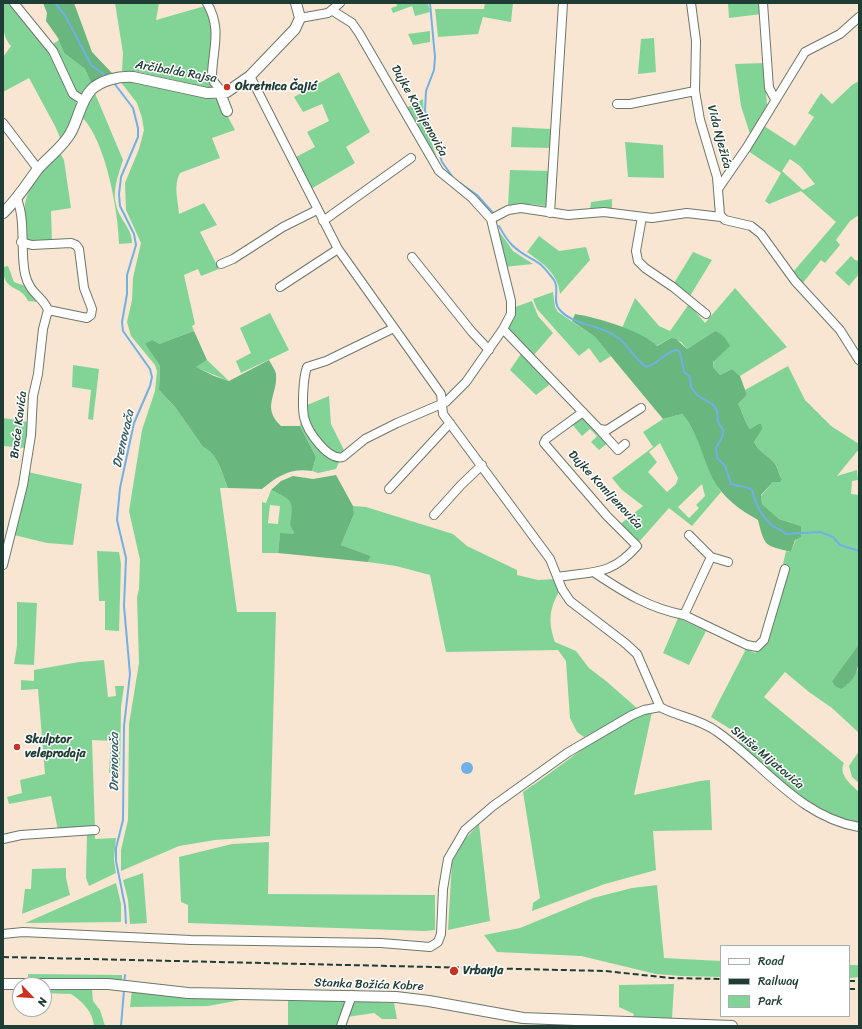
<!DOCTYPE html>
<html>
<head>
<meta charset="utf-8">
<style>
	body { margin:0 }
	#map { position:relative; width:862px; height:1029px; overflow:hidden; background:#f8e6d2; font-family:Sriracha,sans-serif }
	canvas { display:block }
	.frame { position:absolute; inset:0; border:4px solid #1f3d34; pointer-events:none }
	.legend { position:absolute; left:720px; top:945px; width:130px; height:72px; box-sizing:border-box; background:#fff; border:1px solid #a5b1ae; margin:0; padding:5px 7px; list-style:none; font-size:12px; color:#1f3d34 }
	.legend li { display:flex; align-items:center; gap:8px; height:20px }
	.legend b { width:20px; border:1px solid #a5b1ae }
	.north { position:absolute; left:12px; top:977px; width:40px; height:40px; box-sizing:border-box; background:#fff; border:1px solid #a5b1ae; border-radius:50%; rotate:115deg; font-size:11px; font-weight:700; line-height:16px; text-align:center; color:#1f3d34 }
	.north::after { content:''; display:block; margin:auto; width:14px; height:18px; background:#c8321e; clip-path:polygon(50% 0,100% 100%,50% 72%,0 100%) }
</style>
</head>
<body>
<div id="map">
<canvas width="862" height="1029"></canvas>
<div class="frame"></div>
<ul class="legend">
<li><b style="height:5px;background:#fff"></b>Road</li>
<li><b style="height:5px;background:#1f3d34"></b>Railway</li>
<li><b style="height:11px;background:#82d496"></b>Park</li>
</ul>
<div class="north">N</div>
</div>
<script>
const ctx = document.querySelector('canvas').getContext('2d');
ctx.lineJoin = 'round';
function fill(path, color) {
  ctx.fillStyle = color;
  ctx.fill(path, 'evenodd');
}
function trace(path, color, width, dash) {
  ctx.strokeStyle = color;
  ctx.lineWidth = width;
  ctx.lineCap = dash ? 'butt' : 'round';
  ctx.setLineDash(dash || []);
  ctx.stroke(path);
}
function write(font, color, halo, rows, align = 'center') {
  ctx.font = font + ' Sriracha,sans-serif';
  ctx.lineWidth = 3;
  ctx.setLineDash([]);
  ctx.textBaseline = 'middle';
  ctx.strokeStyle = halo;
  ctx.fillStyle = color;
  for (const [text, x, y, turn = 0] of rows) {
    ctx.save();
    ctx.translate(x, y);
    ctx.rotate((+turn || 0) * Math.PI / 180);
    ctx.textAlign = isNaN(turn) ? turn : align;
    if (halo) ctx.strokeText(text, 0, 0);
    ctx.fillText(text, 0, 0);
    ctx.restore();
  }
}
const green = new Path2D(`
	M3,3H9C24,18 38,33 49,51C59,68 63,87 76,102V114L61,140L55,126L29,78L3,92V57L11,46C1,36 3,17 3,3Z
	M115,3H159L156,20L205,6L212,22L215,88L213,89L138,72L122,71L123,53Z
	M396,3H428L430,12L415,16L412,6L393,13L391,8L397,6Z
	M485,3H513L511,22L483,17L478,34L438,37L435,9H484Z
	M728,3H760L762,14L729,18Z
	M430,31V42L413,45L408,34Z
	M654,38L656,72L638,74L641,39Z
	M59,40L64,53L85,69L91,83L82,94L74,92L53,44Z
	M764,63L767,105L750,134L741,106L735,64Z
	M339,72L370,132L346,147L355,163L311,189L296,157L315,147L307,132L329,121L322,104L303,112L294,97Z
	M128,80L219,100L235,130L212,138L220,158L180,173C173,186 178,200 179,214L204,203L217,225L200,232L219,269L201,276L198,269L184,275L195,324L192,326L194,331L159,344H145L160,366L159,390L175,407L203,447C218,454 222,473 228,488H220L237,612H276L270,836L215,840L179,846L121,871V850L128,820L129,724L139,663L137,597L139,589L140,560L129,511L142,430L155,391L157,371L155,365L131,336L127,322L132,300L133,278L141,243L126,210L125,183L139,149L144,130L142,118L137,103L120,81Z
	M859,81V215L850,221L836,240L840,245L825,263L821,260L803,283L793,272L836,222L801,191L769,204L765,201L781,173L748,151L764,126L795,146L814,117L808,113L821,93L832,104L852,85ZM790,159L800,166L815,184L803,190L782,171Z
	M94,91L123,160C117,179 110,196 120,215C125,225 132,231 132,243L119,244C118,210 106,142 82,117L85,107Z
	M423,99L424,120L438,161L434,158L406,108Z
	M512,127L551,129L550,148L511,147Z
	M625,142L663,145L664,178L628,177Z
	M60,153L64,160L71,208L51,211L52,241L32,243L26,240C19,194 30,184 60,153Z
	M510,170L549,171L546,206L530,204L508,206Z
	M612,199V209L590,210L591,202Z
	M497,231H499L513,251L533,264L504,267Z
	M539,236L559,251L586,247L590,260L560,294C558,273 542,263 527,252Z
	M693,252L712,260L690,296L674,283Z
	M851,256L855,260L859,261V274L849,286L835,273Z
	M8,266L14,282L25,286L38,302L28,301C21,284 3,293 3,267Z
	M735,288L787,347L740,376L732,369L720,375L713,367L715,331L687,349L681,342L671,338L656,346L651,341L622,328L635,298L659,326L670,331L689,304L705,323Z
	M553,292L555,307L558,312L595,337L611,356L600,363L589,348L579,356L537,309L533,299Z
	M532,301L538,316L553,333L533,356L507,330L515,313V307Z
	M270,313L289,350L241,373L236,361L251,353L240,328Z
	M523,351L553,382L536,395L510,370Z
	M207,360L229,381L195,367Z
	M73,365L99,369L93,420L88,419L91,390L72,387Z
	M788,366L805,400L831,426L859,444V449L837,476L857,470L858,480L852,481L851,494L859,495V644L832,681L847,685L859,668V733L832,708L809,692L785,672L764,697L844,763C838,775 851,784 859,792V824L828,815L783,785L742,748L735,732L711,717L746,649L755,653L765,644L789,566L783,564L786,551L791,552L801,526L779,519L762,504L761,496L773,482L782,479C778,474 779,468 775,464C769,455 760,454 754,442L757,437L758,424L750,429C744,421 743,413 738,404L747,395L745,390Z
	M329,396L331,424L345,452L342,456C320,446 308,429 307,405Z
	M682,414C701,436 706,467 721,492L692,526L669,508L638,543L634,536L619,525L643,506L622,490L612,478L653,447L643,432L663,419ZM660,443L678,478L676,484L667,492L648,472L657,462L649,452ZM702,484L705,496L696,505L699,508L689,518L678,507Z
	M581,416L608,443L599,450L591,442L597,436L590,429L582,436L571,423Z
	M3,418L28,422L25,448L3,446Z
	M301,420C308,433 324,459 339,462L336,469L318,473L312,471L316,457L300,426Z
	M28,472L82,484L73,545L47,543L14,535Z
	M271,490C299,502 290,504 294,531L293,534H280L278,553H262V502L266,503ZM270,505L280,506L278,524L268,523Z
	M353,506L366,507L453,534L467,546L517,570V575L538,580L555,579L560,590C549,609 548,622 555,642L576,651L589,668L606,681L638,709L584,737L577,732L570,718L566,661L558,650L446,652L430,575L396,566L368,562L371,556L341,545L354,514Z
	M97,551L119,552L121,564L119,631L105,630V601H99Z
	M17,602L37,603L34,665L14,664L17,646Z
	M678,618L706,631L689,665L663,653Z
	M104,660L108,697L116,696L115,686H124L121,707L120,772L109,773L111,741L92,740L95,828L58,830L51,796L9,804L7,797L22,793L20,780L45,774L38,689L21,690V680L34,681V670L79,662Z
	M652,712L634,795L700,781L710,780L712,830L653,831L656,870L605,884L532,911L533,903L540,898L523,792C564,765 605,727 652,712Z
	M859,751V783L852,777L849,766Z
	M479,824L490,921L448,930L452,862L464,840Z
	M95,832V839L116,838L114,860L116,873L89,886L86,878L87,833Z
	M269,842L268,894L435,895V930L425,931L188,923V905L181,902L179,857L232,844Z
	M66,868V878L70,895L22,914L25,889H31L32,869Z
	M143,873L147,923L130,924L128,900L123,880Z
	M116,883L121,904V922L25,923Z
	M657,885L664,958L721,961V977L681,976L656,974L581,956L497,952L484,935L520,928L593,898L632,888Z
	M849,965H859V977L849,978Z
	M28,974L122,975V980L28,979Z
	M674,984L672,1019L633,1017L634,1014L619,1007V985Z
	M44,989H92L93,1001L100,1010L105,1026H94C93,1012 82,1001 71,994L44,993Z
	M132,990L173,996L246,999L208,1006L130,1007Z
	M288,999L346,1001L338,1026H288Z
	M353,1001L394,1003L397,1019H382L374,1013L347,1017Z`);
const forest = new Path2D(`
	M43,3H74L92,52L112,73L102,76L91,83L85,69L64,53L58,38L46,21L47,13Z
	M575,314C596,317 643,331 657,346L671,338L676,339L687,349L715,331C723,334 726,339 730,346L713,362V367L720,375L732,369L740,376L747,395L738,404C743,413 744,421 750,429L758,424H761L762,429L754,442C760,454 769,455 775,464C779,469 778,474 782,479L780,482H773L761,495L762,504L779,519L801,526V537L795,540L791,552C765,545 765,548 758,520C740,510 722,497 713,479C702,457 698,432 682,414L663,419L595,337L572,321Z
	M194,331L207,360L196,367L214,376L229,381L269,360C271,364 275,369 276,374C278,395 261,407 281,426H300L316,457L312,471C290,468 278,476 262,489L228,488C222,473 218,454 203,447L175,407L159,390L160,366L145,344L152,340L159,344Z
	M336,475L353,506L354,514L341,545L371,556L368,562L278,553L280,533L293,534L294,532L290,525C294,502 293,500 271,490L281,481L293,476L313,479Z
	M859,644C859,665 860,677 841,689L835,686L832,681Z`);
const water = new Path2D(`
	M461 768a6 6 0 1 1 12 0a6 6 0 1 1-12 0Z`);
const stream = new Path2D(`
	M55,3L65,15L91,65L108,77
	M430,3L435,57L434,70L426,91L425,111L442,162L452,176
	M114,83L133,108L138,128V137L121,177L119,194L120,206L134,234L136,245L127,275V294L122,322L123,331L150,369L152,377L150,386L134,423L120,488L117,520L126,558L124,606L130,674L124,726L123,820L116,848V861L125,906L126,923
	M460,183L477,195L494,214
	M499,226C503,233 506,239 512,245C521,254 531,258 540,264C545,268 550,275 554,280C560,289 552,301 559,309C573,326 600,324 617,337C628,344 634,359 646,367C658,365 664,352 676,350L680,352L684,372L690,377L691,387L697,395L712,404L717,410L718,422L723,430V435L716,448L717,458L725,466L731,484C739,487 745,485 752,490C755,503 760,514 770,524C774,528 780,528 786,534L820,532L833,537L840,545L859,551
	M124,984L125,975
	M121,1026L124,990`);
const minor = new Path2D(`
	M14,3L53,51L73,94L84,101
	M207,3C222,29 213,47 212,75L214,82L223,93
	M691,3L696,41L695,91L700,120L717,177L720,215L725,220L751,226L761,234L795,281L840,330L859,360
	M763,3L769,88L775,99
	M333,11L352,23L359,33L439,171L472,198L491,219L508,210L521,208L568,215L604,212L652,218L687,213L721,217
	M300,18L328,13L340,3
	M250,76L338,249L441,394L443,414L550,559L562,589L570,601L625,643L637,654L660,707C678,717 698,718 716,731C763,763 799,817 859,827
	M617,104H630L695,91
	M3,123L38,169
	M718,189L747,147L805,52L840,34L859,17
	M550,213L563,3
	M642,217L636,251L638,261L645,268L673,287L706,314
	M323,221L411,158
	M21,242L32,245L71,243L76,245L79,249L84,288L92,309L91,315L87,318L48,310
	M412,257L472,332L489,350
	M221,264L233,259L283,227L317,210
	M280,287L338,249
	M394,328L326,361L307,367C303,378 302,406 304,417C307,431 328,461 343,457L365,439L397,423L446,402L466,382L503,329L511,314V301L491,219
	M503,329L599,429L607,430L641,408
	M599,429L618,450L625,444
	M389,489L450,423
	M434,515L461,485L482,465
	M711,557L728,562
	M3,565L23,485L31,435L33,396L38,374L43,329L48,310C43,296 30,295 25,274C20,249 26,222 17,199
	M595,573C625,593 649,608 684,615L711,557L689,535
	M558,577C593,571 611,576 637,546L607,516L544,443L546,439L583,412
	M684,615L747,645L757,647L764,640L785,569
	M3,839L21,835L95,830
	M3,934L23,932L191,940L381,943L430,947L438,942L441,934L443,889L448,859L465,830L493,806L567,753L632,715L644,710L660,707
	M341,1026L352,995`);
const tertiary = new Path2D(`
	M220,93L227,111
	M3,213C17,200 26,185 37,170C48,157 61,149 70,134C78,121 80,102 91,90C101,80 119,76 133,77L207,93L227,92L250,76L295,29L300,18L296,3
	M3,984H108L188,993L396,997L429,1001L523,1018L732,1026`);
const rail = new Path2D(`
	M3,957L605,971L671,978L721,979
	M849,981H859
	M849,989H859`);
const markers = [
	[227,87,4,"#c8321e"],
	[17,747,4,"#c8321e"],
	[454,971,5,"#c8321e"]
];
const streetNames = [
	["Arčibalda Rajsa",176,72,10],
	["Dujke Komljenovića",419,111,61],
	["Vida Nježića",719,137,75],
	["Braće Kavića",19,425,-83],
	["Dujke Komljenovića",605,490,47],
	["Siniše Mijatovića",767,758,40],
	["Stanka Božića Kobre",369,985,2]
];
const poiNames = [
	["Okretnica Čajić",235,87],
	["Skulptor",25,740],
	["veleprodaja",25,754],
	["Vrbanja",463,971]
];
const waterNames = [
	["Drenovača",124,439,-77],
	["Drenovača",115,762,-90]
];
fill(green, '#82d496');
fill(forest, '#69b67f');
fill(water, '#71b0e4');
trace(stream, '#71b0e4', 2);
trace(minor, '#6b786b', 10);
trace(tertiary, '#6b786b', 12);
trace(minor, '#fff', 8);
trace(tertiary, '#fff', 10);
trace(rail, '#1f3d34', 2, [6, 3]);
for (const [x, y, r, color] of markers) {
  const dot = new Path2D();
  dot.arc(x, y, r, 0, 2 * Math.PI);
  ctx.fillStyle = color;
  ctx.fill(dot);
  trace(dot, '#fff', 1.5);
}
write('12px', '#1f3d34', '#fff', streetNames);
write('bold 12px', '#1f3d34', '#fff', poiNames, 'left');
write('italic 13px', '#386069', '#fff', waterNames);
</script>
</body>
</html>
